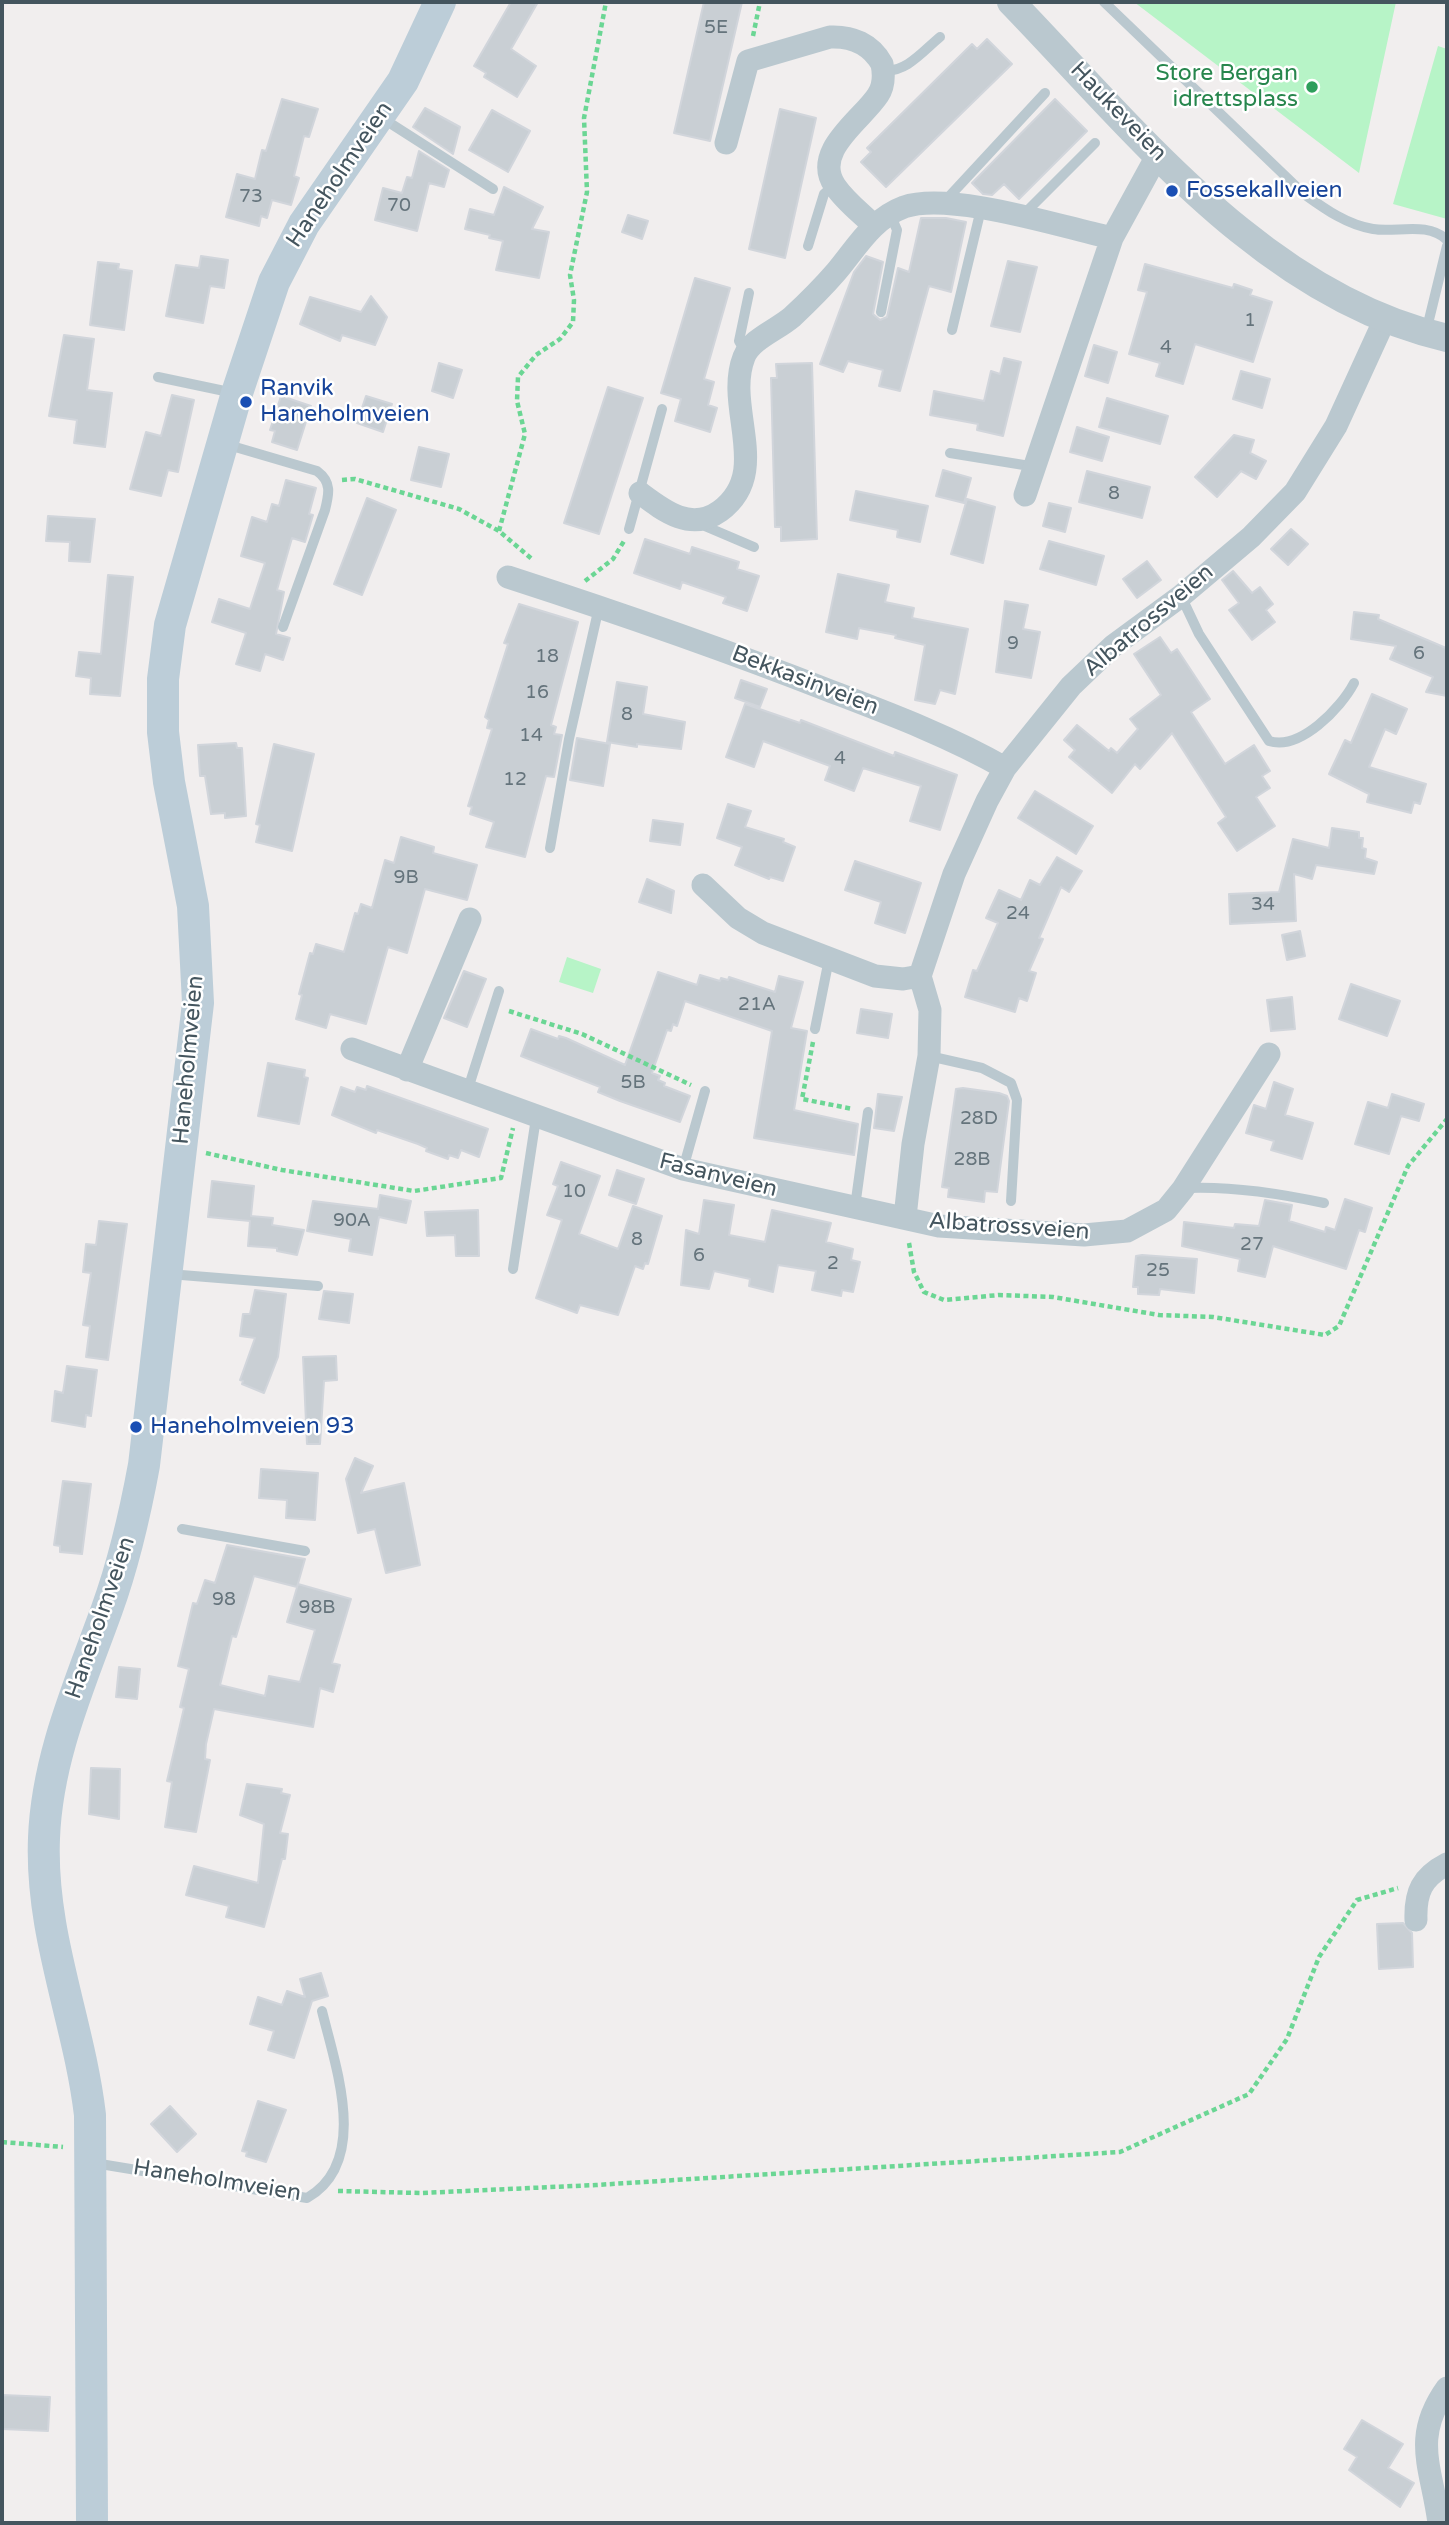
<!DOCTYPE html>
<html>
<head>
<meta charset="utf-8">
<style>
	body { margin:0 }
	#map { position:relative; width:1449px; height:2525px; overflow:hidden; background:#f1eeee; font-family:"Varela Round",sans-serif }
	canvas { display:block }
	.frame { position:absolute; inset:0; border:4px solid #44555e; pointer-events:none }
</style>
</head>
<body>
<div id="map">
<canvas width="1449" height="2525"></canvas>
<div class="frame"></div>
</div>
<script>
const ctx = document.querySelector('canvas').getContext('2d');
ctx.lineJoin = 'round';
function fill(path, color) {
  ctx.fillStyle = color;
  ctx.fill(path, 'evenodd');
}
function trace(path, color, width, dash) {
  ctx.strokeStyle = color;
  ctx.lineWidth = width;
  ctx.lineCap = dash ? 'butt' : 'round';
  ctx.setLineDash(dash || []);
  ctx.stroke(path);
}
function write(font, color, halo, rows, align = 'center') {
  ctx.font = font + ' "Varela Round",sans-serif';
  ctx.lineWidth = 5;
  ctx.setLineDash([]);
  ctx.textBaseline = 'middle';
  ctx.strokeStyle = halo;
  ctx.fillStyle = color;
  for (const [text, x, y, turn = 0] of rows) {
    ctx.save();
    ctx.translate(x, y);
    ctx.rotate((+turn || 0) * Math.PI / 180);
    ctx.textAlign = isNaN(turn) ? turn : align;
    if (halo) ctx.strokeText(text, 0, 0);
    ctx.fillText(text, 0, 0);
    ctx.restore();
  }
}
const green = new Path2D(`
	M1134,2H1396L1359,173Z
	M1438,46L1447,49V219L1393,204Z
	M567,957L601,969L593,993L559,982Z`);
const building = new Path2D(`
	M511,2H538L511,49L536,66L517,97L484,77L486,73L474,66Z
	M704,2H742L710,141L674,133Z
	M987,39L1012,64L886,187L861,162L871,152L867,148L972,44L977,49Z
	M282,99L318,109L309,137L304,136L294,176L299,178L291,205L272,200L267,218L261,216L259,226L226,217L237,174L255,179L262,150L266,151Z
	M1055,99L1087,131L1019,199L1004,184L992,195L983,194L972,183Z
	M425,108L460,127L453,154L413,127Z
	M780,109L816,118L785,258L749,249Z
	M492,110L530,131L508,172L469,150Z
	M419,151L449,170L444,187L429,183L417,231L375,220L383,188L402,193L407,177L412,178Z
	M504,187L543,207L532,229L549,232L539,278L496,270L503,241L489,238L490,235L465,229L470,209L494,215Z
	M628,215L648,221L642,239L622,232Z
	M921,218H946L966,222L951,292L929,286L900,391L879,386L883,370L848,361L843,372L820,364L854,272L866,256L883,262L873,314L880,320L887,317L898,268L909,272Z
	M201,256L228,260L224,288L210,286L203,323L166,316L176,265L199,268Z
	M1008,261L1037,267L1020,332L991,326Z
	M98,262L119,264L118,269L132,271L124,330L90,325Z
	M1145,264L1233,288L1234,284L1252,290L1250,295L1272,302L1253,362L1195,344L1183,384L1156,376L1160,363L1129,354L1147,292L1138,290Z
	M695,278L730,288L704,379L714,382L708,405L717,408L710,432L675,421L681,399L661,393Z
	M371,296L387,317L375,345L342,335L340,341L300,324L310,297L361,312Z
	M64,335L94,339L87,390L112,393L105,447L74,443L77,420L49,416Z
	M1094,345L1117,352L1108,383L1085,376Z
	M1004,358L1021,362L1003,436L977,430L978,424L930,415L934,391L984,401L991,371L1000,374Z
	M439,363L462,370L453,398L432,391Z
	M812,363L817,539L781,541V527H775L771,378H777L776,364Z
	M1241,371L1270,379L1262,408L1233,399Z
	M608,387L643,398L599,534L564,523Z
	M172,395L194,400L178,472L168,470L161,496L130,489L146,432L161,436Z
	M281,396L311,406L297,450L272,442L275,431L270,430Z
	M366,396L392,404L383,432L357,423Z
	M1107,398L1168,416L1160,444L1099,427Z
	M1077,427L1109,437L1102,461L1070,452Z
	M1234,435L1254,440L1250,453L1266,461L1256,479L1241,471L1217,497L1195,477Z
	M419,447L449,454L441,487L411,480Z
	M943,470L971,478L964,503L936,496Z
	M1087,471L1150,487L1142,518L1079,502Z
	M286,480L316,488L309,514L313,515L305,542L292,538L277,590L284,592L276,634L290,638L283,660L265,654L260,671L236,664L246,633L212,622L219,599L250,609L265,563L241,556L252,517L267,522L272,504L279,506Z
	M856,491L928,506L920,542L897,537L898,530L850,520Z
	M367,498L396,510L362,595L334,584Z
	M967,499L995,507L983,563L951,554Z
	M1049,503L1071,508L1065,532L1043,526Z
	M48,516L95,519L90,562L69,561L70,542L46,541Z
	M1291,529L1308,544L1288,565L1271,549Z
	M645,539L690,554L692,547L739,562L737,569L759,576L747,611L723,603L726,597L682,582L680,589L634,573Z
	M1049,541L1104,556L1096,585L1040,569Z
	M1147,561L1161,580L1137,598L1123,579Z
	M1233,571L1252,593L1260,587L1273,604L1266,610L1275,622L1252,640L1229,610L1239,603L1222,580Z
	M838,574L889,585L885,602L914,608L912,618L968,629L955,694L940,690L935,704L915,700L925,645L895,638L896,635L859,628L857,639L826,632Z
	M108,575L133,577L120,696L90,694L91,678L76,676L79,652L101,654Z
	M1005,601L1028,605L1023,629L1040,632L1031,678L996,672Z
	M519,604L578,622L551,725L556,727L554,734L562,735L554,777L546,776L525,857L486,847L494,822L470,814L472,807L468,806L492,729L487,728L489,720L485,717L508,644L504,643Z
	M1354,612L1379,615L1378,619L1446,648L1447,645V696L1426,692L1433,677L1390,659L1396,646L1351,639Z
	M1160,637L1171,653L1177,649L1210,699L1191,712L1225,764L1254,745L1270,771L1262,776L1270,788L1256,797L1275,826L1237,851L1218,823L1226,817L1172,733L1140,769L1135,764L1112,793L1069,757L1075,750L1064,740L1077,725L1109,751L1111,748L1117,753L1138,729L1130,719L1161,695L1134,654Z
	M741,680L767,689L760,707L735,698Z
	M617,682L647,687L643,714L685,722L681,749L637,744V747L607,742Z
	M1372,694L1407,709L1396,734L1385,729L1369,767L1426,784L1420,804L1414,802L1411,813L1367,802L1369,794L1329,774L1345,740L1351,743Z
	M745,704L800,723L801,720L894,756L895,752L957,775L940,830L910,821L921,786L863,768L854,791L825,780L830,766L763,741L754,767L726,757Z
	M577,738L610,744L603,786L570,780Z
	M236,743L237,748H242L246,816L225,818V813L211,814L205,776H200L198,745Z
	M274,744L314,754L292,851L256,842L260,825L256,824Z
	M1035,791L1093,826L1076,854L1018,818Z
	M728,804L751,811L745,827L784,839L783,842L795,847L783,881L770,877L769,879L735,865L742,847L717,838Z
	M653,820L683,824L680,845L650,841Z
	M1332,828L1359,832V838H1363L1362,848L1366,849L1365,858L1377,862L1374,874L1316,865L1312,879L1294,874L1296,921L1230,924L1229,894L1279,892L1293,839L1329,848Z
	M401,837L434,847L433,853L477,865L467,900L425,889L407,953L388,947L366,1024L330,1014L326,1028L296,1019L302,995L299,994L310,953L313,954L316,944L344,952L355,913L358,914L361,904L372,908L385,860L394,863Z
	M1057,857L1082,871L1069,892L1061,887L1039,938L1043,939L1029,971L1036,973L1027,1001L1019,998L1015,1012L965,997L973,970L977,971L998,923L986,918L999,890L1021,900L1030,880L1040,885Z
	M855,861L921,883L905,933L875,923L881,902L845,890Z
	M647,879L674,891L671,913L639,902Z
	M1300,931L1305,956L1287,960L1282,935Z
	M464,971L486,979L467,1027L444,1018Z
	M658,972L697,985L700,975L720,981L721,978L728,980L729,977L775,992L779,976L803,982L791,1028L807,1031L794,1110L858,1124L854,1155L754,1138L772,1031L685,1001L677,1026L673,1024L671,1031L667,1030L652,1073L660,1076L658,1080L665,1083L664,1086L690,1096L680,1122L620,1101L598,1092L600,1087L521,1056L531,1029L558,1039L559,1036L566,1038L625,1065Z
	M1351,984L1400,1001L1387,1036L1339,1019Z
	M1292,997L1295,1029L1271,1031L1267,1000Z
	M861,1009L892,1014L888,1038L857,1033Z
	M268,1063L305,1070L304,1077L308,1078L299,1124L258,1116Z
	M1274,1082L1293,1089L1285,1115L1313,1123L1302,1159L1271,1150L1274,1141L1246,1133L1254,1105L1266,1109Z
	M367,1086L488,1129L479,1157L461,1150L458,1158L449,1155L448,1159L426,1151L427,1148L418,1144L377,1130L376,1133L332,1115L341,1087L355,1092L357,1087L366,1090Z
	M963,1088L999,1093L1007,1096L1009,1101L997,1192L985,1191L984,1202L948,1197L949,1188L942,1187L956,1089Z
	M878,1094L902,1097L894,1131L874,1128Z
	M1392,1094L1424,1104L1419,1121L1401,1116L1389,1154L1355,1144L1368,1102L1388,1108Z
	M561,1162L600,1176L579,1234L618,1249L633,1206L662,1216L648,1264L645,1263L643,1269L635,1266L618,1315L580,1305L577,1313L536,1298L562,1220L547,1215L558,1186L553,1184Z
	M617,1170L644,1179L636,1204L609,1195Z
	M212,1181L254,1186L251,1216L273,1218L272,1225L304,1230L297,1255L277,1251V1248L248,1246L250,1221L208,1217Z
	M380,1195L411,1201L406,1223L379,1217L372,1255L349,1251L351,1239L307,1231L313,1201L378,1209Z
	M1345,1199L1372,1208L1365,1232L1359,1230L1346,1269L1273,1246L1265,1277L1238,1271L1240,1259L1182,1246L1184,1222L1234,1228L1235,1224L1259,1226L1265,1200L1292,1205L1289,1221L1325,1232L1326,1227L1335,1230Z
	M704,1200L734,1205L729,1235L765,1242L772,1210L831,1223L826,1242L853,1249L851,1260L860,1262L853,1292L842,1290L841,1296L812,1290L816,1271L778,1265L773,1292L749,1286L750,1279L714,1271L709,1289L681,1285L686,1230L699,1234Z
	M478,1210L479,1256H456L455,1235L427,1236L425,1212Z
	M99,1221L127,1224L108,1360L86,1357L90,1326L83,1325L91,1273L83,1272L86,1244L96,1245Z
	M1142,1255L1197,1259L1194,1293L1160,1289L1159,1295L1138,1294V1287H1133L1136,1256Z
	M255,1290L286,1294L278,1357L264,1393L242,1384L243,1381L240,1380L255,1338L240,1336L243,1314H250Z
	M324,1291L353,1294L349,1323L319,1319Z
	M336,1356L337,1380L324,1381L320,1444H307L303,1357Z
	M67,1366L97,1370L91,1416L86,1415L85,1427L52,1421L55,1391L63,1393Z
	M355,1458L373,1466L361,1493L404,1483L420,1565L386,1573L375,1529L358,1533L346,1479Z
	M261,1469L318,1473L315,1520L286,1518L287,1500L259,1498Z
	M63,1481L91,1484L82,1554L60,1552V1546L54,1545Z
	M227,1545L305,1559L297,1587L254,1576L236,1637L232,1636L220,1685L265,1696L269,1676L300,1682L315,1630L287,1622L298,1584L351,1599L332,1663L340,1665L333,1692L320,1688L313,1727L214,1709L206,1744L205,1759L210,1760L196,1832L165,1827L172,1782L167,1781L184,1708L180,1707L189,1669L178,1666L193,1603L197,1604L205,1580L215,1583Z
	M119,1667L140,1669L137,1699L116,1697Z
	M91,1768L120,1769L119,1819L89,1814Z
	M247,1784L282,1789L281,1793L290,1795L280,1833L288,1834L285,1859H282L264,1927L226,1917L229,1906L186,1895L194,1866L258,1883L264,1824L240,1815Z
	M1403,1923L1412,1933L1413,1967L1379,1969L1377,1924Z
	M321,1973L328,1996L312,2001L294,2058L268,2050L274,2031L250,2024L258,1997L282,2005L287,1991L305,1997L300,1979Z
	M258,2101L286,2110L266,2162L246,2156L247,2152L242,2151Z
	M170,2106L196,2134L177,2152L151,2124Z
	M2,2395L50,2397L48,2431L2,2429Z
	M1362,2420L1403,2444L1388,2468L1414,2483L1400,2507L1349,2470L1357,2457L1344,2449Z`);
const path = new Path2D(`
	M753,36L760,2
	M342,480L355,479L459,509L499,531L533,560
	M499,531L525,434L517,401L518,377L536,355L560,339L573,322L574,300L570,275L587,192L584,118L606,2
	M585,581L613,559L624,541
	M509,1011L582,1034L691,1085
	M813,1042L802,1099L853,1109
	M206,1153L282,1170L414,1191L501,1178L513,1128
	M909,1243L914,1272L924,1292L944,1300L999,1295L1053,1297L1159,1315L1213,1317L1325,1335L1339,1326L1408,1166L1447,1119
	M2,2142L63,2147
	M338,2191L421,2193L596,2185L1120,2152L1249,2094L1287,2039L1319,1957L1357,1900L1398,1888`);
const service = new Path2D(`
	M1104,2L1304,194C1325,209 1347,225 1373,229C1396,233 1428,221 1447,240
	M884,70C906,73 923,51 940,37
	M382,118L493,189
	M945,201L1045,93
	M1023,215L1095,143
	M808,246L824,194L834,185
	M881,312L897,230L890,214
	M952,330L981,209
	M1426,332L1447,246
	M746,353L739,341L749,293
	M158,377L234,393
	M225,444L317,471C332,482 329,494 325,510L283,627
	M950,453L1036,467
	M700,524L754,547
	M629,529L662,409
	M1181,596L1199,634L1269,741C1300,751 1341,708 1354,683
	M550,848L569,739L599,607
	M815,1029L829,959
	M929,1056L982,1068L1011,1083L1017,1100L1011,1201
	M467,1092L499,991
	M683,1169L705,1091
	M1186,1188C1233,1186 1278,1193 1324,1203
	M855,1207L868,1112
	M513,1269L536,1118
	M169,1274L318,1286
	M182,1529L305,1551
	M94,2163L307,2198C370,2162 336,2068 322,2011`);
const minor = new Path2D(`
	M726,143L748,61L830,37C852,36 871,44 882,64C884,74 884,86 878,95C863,119 811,151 835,186C845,201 861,213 873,225
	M640,493C664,511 691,532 720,511C773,472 724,408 744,357C751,339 777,330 792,317C807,303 823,287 836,272C857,247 872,219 904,207C950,191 1062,227 1112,238
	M1025,495L1112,238L1158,154
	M508,577C616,612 723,649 830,691C890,714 949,736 1005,768
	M703,885L738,918L763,933L875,976L903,979L920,976
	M352,1049L683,1169L939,1226L1084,1235L1127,1231L1166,1210L1183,1189L1269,1054
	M407,1070L470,919
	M905,1217L913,1144L929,1056L930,1010L920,976L954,874L987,801L1005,768L1071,686L1113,646L1181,596L1251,537L1295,492L1336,426L1385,319
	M1416,1920C1415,1892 1422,1877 1447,1864
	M1439,2523C1432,2468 1411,2438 1447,2388`);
const tertiary = new Path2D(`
	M1011,2C1135,130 1265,297 1447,338`);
const secondary = new Path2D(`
	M92,2523L90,2115C79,2021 40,1935 44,1838C47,1757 80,1684 107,1609C124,1562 135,1514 144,1465L198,1003L193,906L169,782L163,732V679L170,625L237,393L274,282L304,224L403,81L440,2`);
const markers = [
	[1312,87,7,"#2e9e5b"],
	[1172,191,7,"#1a4fb4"],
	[246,402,7,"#1a4fb4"],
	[136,1427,7,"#1a4fb4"]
];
const numberNames = [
	["5E",716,28],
	["73",251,197],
	["70",399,206],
	["1",1250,321],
	["4",1166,348],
	["8",1114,494],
	["9",1013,644],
	["6",1419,654],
	["18",547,657],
	["16",537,693],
	["8",627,715],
	["14",531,736],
	["4",840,759],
	["12",515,780],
	["9B",406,878],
	["34",1263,905],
	["24",1018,914],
	["21A",757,1005],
	["5B",633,1083],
	["28D",979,1119],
	["28B",972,1160],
	["10",574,1192],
	["90A",352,1221],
	["8",637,1240],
	["27",1252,1245],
	["6",699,1256],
	["2",833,1264],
	["25",1158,1271],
	["98",224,1600],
	["98B",317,1608]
];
const leisureNames = [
	["Store Bergan",1298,74],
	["idrettsplass",1298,100]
];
const streetNames = [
	["Haukeveien",1118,112,46],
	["Haneholmveien",340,175,-56],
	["Albatrossveien",1149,621,-40],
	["Bekkasinveien",805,681,21],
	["Haneholmveien",189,1060,-85],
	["Fasanveien",718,1176,14],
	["Albatrossveien",1009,1227,4],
	["Haneholmveien",101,1618,-71],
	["Haneholmveien",217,2181,9]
];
const transitNames = [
	["Fossekallveien",1186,191],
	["Ranvik",260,389],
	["Haneholmveien",260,415],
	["Haneholmveien 93",150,1427]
];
fill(green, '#b7f4c7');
fill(building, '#c9cfd4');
trace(building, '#d1d5db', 2);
trace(path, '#6bd694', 4.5, [5, 3.5]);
trace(service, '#bac8cf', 10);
trace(minor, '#bac8cf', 23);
trace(tertiary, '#bac8cf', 28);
trace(secondary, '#bccdd8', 32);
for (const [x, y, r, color] of markers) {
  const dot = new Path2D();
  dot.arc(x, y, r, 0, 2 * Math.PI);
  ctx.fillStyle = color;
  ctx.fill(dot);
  trace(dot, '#fff', 2.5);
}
write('19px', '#65747c', null, numberNames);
write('23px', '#27864d', '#fff', leisureNames, 'right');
write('23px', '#44555e', '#fff', streetNames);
write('23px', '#164399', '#fff', transitNames, 'left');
</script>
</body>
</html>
